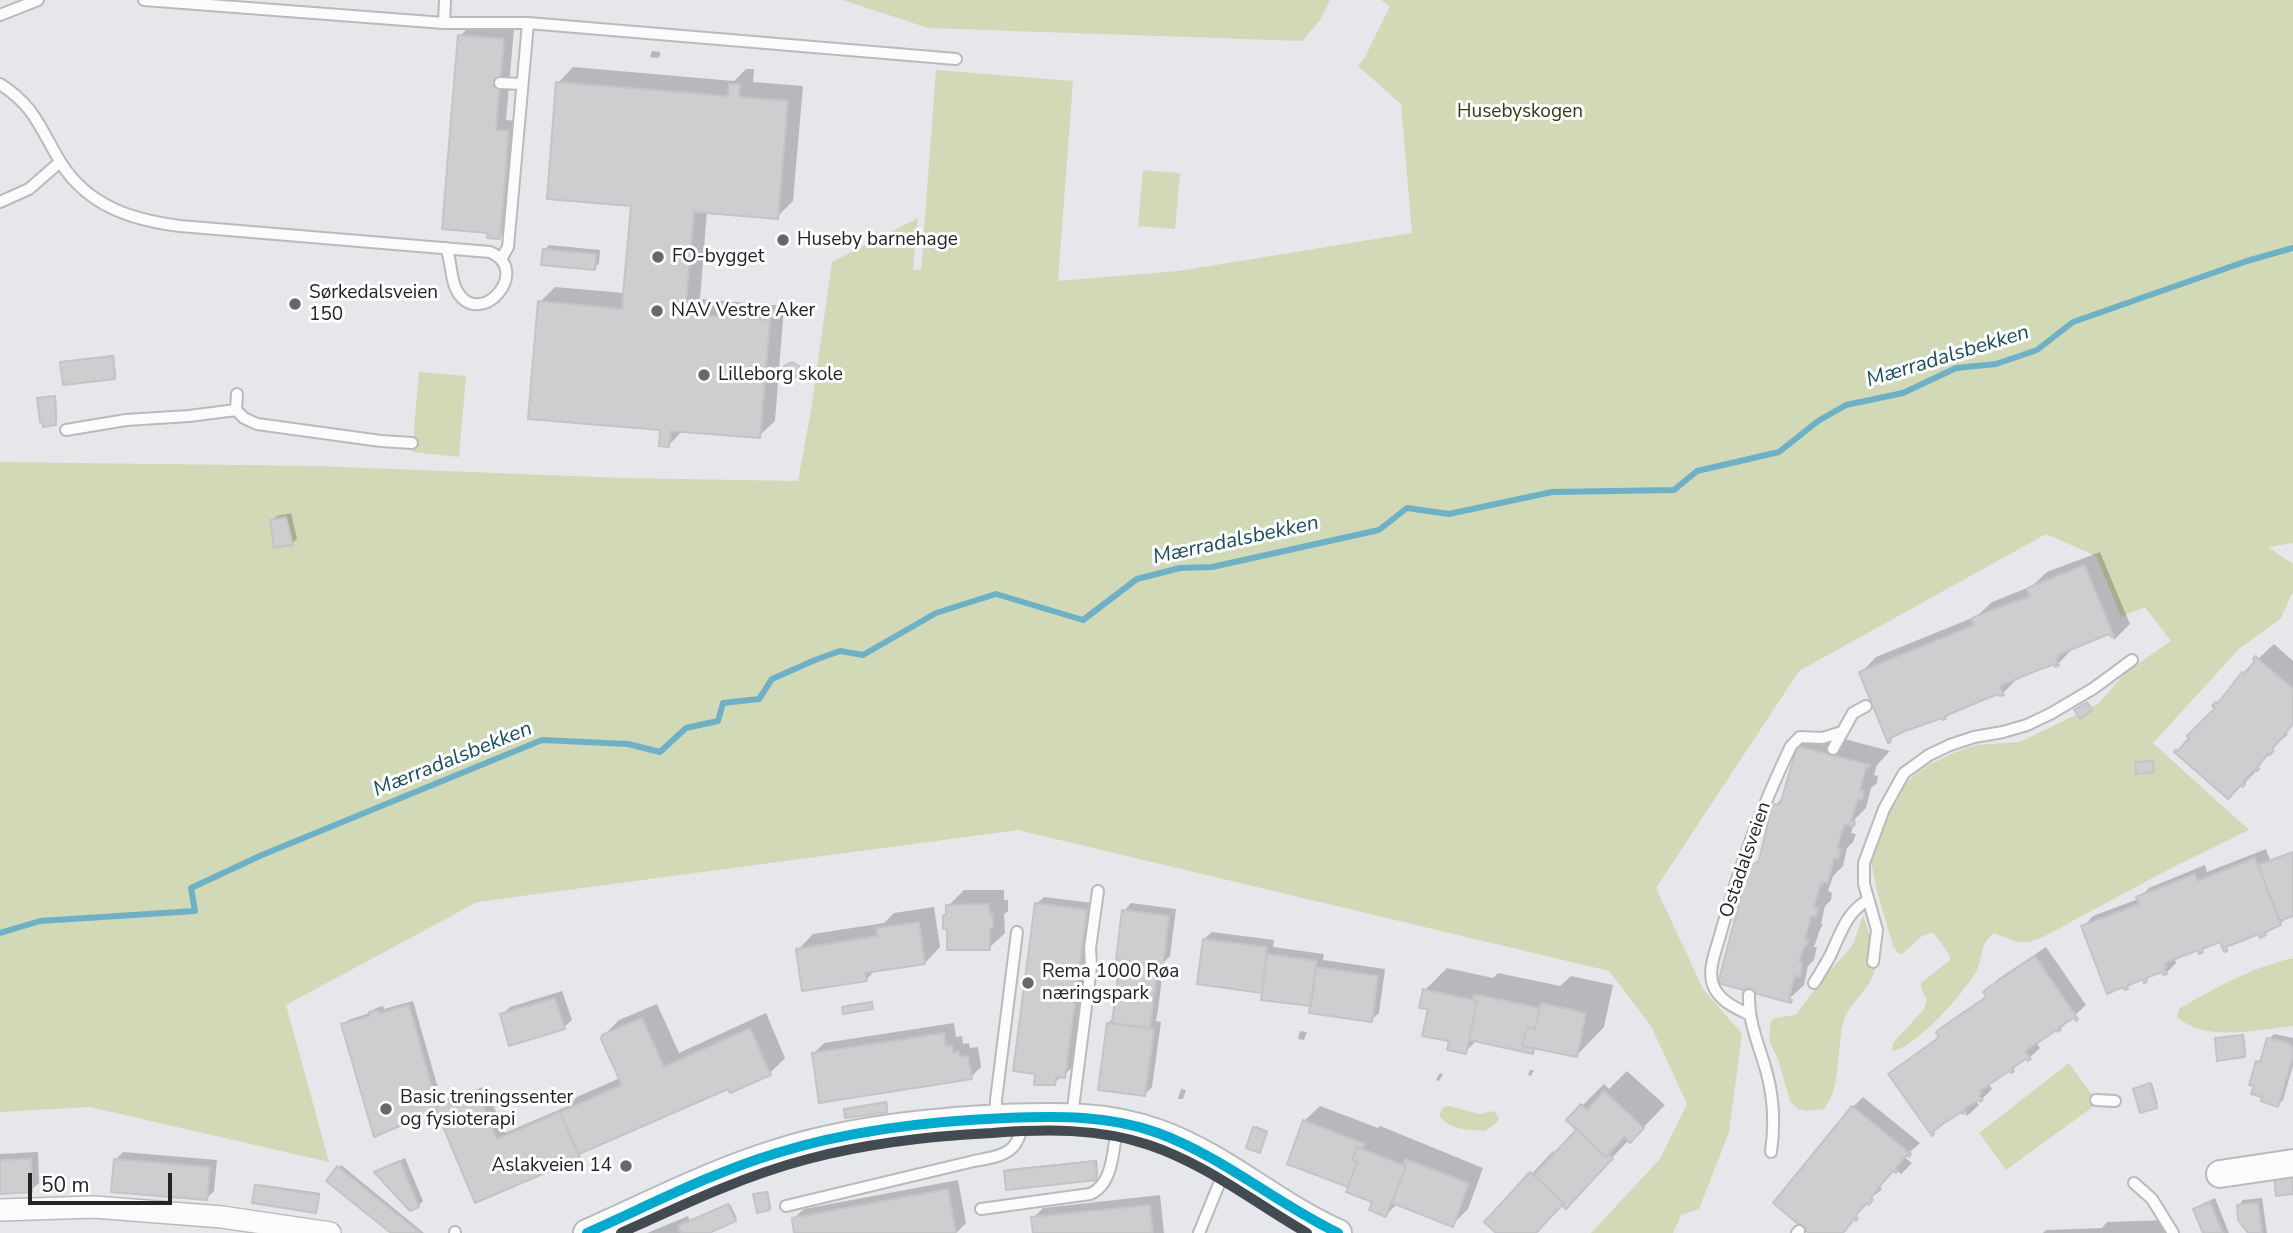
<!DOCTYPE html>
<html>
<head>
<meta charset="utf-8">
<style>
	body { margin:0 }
	#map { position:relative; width:2293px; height:1233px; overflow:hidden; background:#e5e7ea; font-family:"Nunito Sans",sans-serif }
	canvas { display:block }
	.scale { position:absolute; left:28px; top:1173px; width:144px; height:32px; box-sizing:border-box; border:4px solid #232426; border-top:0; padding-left:9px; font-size:21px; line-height:24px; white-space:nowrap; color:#232426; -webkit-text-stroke:5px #fff; paint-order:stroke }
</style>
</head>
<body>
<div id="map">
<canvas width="2293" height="1233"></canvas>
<div class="scale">50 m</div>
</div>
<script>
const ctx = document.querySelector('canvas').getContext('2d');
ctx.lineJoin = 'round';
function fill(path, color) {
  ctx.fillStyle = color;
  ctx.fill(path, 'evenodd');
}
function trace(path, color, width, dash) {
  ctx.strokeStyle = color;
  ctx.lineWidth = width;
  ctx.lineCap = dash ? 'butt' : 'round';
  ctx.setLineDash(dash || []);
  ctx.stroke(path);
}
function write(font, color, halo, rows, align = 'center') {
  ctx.font = font + ' "Nunito Sans",sans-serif';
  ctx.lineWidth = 6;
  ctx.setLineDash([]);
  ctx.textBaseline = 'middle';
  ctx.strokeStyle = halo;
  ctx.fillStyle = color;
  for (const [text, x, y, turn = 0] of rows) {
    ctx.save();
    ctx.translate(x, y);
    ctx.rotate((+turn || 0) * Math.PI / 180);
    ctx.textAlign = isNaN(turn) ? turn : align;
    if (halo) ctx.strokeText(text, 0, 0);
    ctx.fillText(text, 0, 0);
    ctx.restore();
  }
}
const green = new Path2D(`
	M843,0H1330L1320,20L1302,41L928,28Z
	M1381,0H2293V543L2268,547L2293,564V591L2281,618L2239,649L2153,743L2249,830L2171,868L2041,938L2028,942H2017L1994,933C1980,942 1983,957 1977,970C1966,991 1915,1049 1892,1051L1893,1043L1924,1009L1927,1000L1921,988V983L1950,960L1949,954L1933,932L1922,936L1902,954L1898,953L1893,946L1876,887L1871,861L1896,796L1910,779L1925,767L1953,753L1976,745L2020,742L2098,704L2127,671L2171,641L2145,607L2121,617L2096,556L2046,534L1799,671L1656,888L1703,989L1742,1034L1729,1132L1699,1209L1681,1215L1673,1233H1591L1660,1159L1687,1104L1651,1026L1609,971L1018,830L477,902L286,1005L329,1162L90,1107L0,1112V462L318,466L623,478L798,481L811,410L832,262L918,218L913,270H921L936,70L1073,81L1058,281L1179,271L1412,233L1401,104L1358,66L1365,57L1390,6Z
	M1143,170L1180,173L1175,229L1138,226Z
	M419,372L466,376L459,457L412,452Z
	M1863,915C1868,929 1876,954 1875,968C1872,989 1850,1001 1844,1020C1836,1047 1842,1088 1824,1109L1805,1111L1798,1109L1790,1101L1779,1062L1769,1040L1771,1021L1776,1018L1796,1015L1822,979L1849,950L1854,942Z
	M2293,958V1026C2258,1029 2206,1043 2177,1017L2179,1009C2214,988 2253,967 2293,958Z
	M2069,1063L2098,1103L2006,1170L1979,1133Z
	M1448,1106L1480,1114L1494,1111L1499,1118L1496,1123L1485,1131C1468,1129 1449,1131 1439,1115L1443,1107Z`);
const shadow = new Path2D(`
	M470,26L514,29L506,120L518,121L509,227L499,237L460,36Z
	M652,51L660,52V56L658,58L650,57Z
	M573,67L734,81L746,69H754L753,82L803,86L793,201L777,217L707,211L700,299L784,306L775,421L759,436L683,430L669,445L662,428L540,302L555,287L625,293L632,205L558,83Z
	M549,245L600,250L599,263L594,268L544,250Z
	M114,355L116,376L114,378L62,363L64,361Z
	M56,395L57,421L55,423L39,399Z
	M291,513L297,539L292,543L272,520L277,516Z
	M2100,552L2130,624L2114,640L2110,632L2073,648L2058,664L2056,662L2018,678L2003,693L2000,692L1953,710L1946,718L1942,716L1897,733L1890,740L1861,673L1876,657L1977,616L1992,602L2032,586L2047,572Z
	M2274,644L2293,661V724L2286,733L2288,734L2269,752L2257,766L2259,768L2243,785L2215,706L2243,673Z
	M1814,731L1890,751L1877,765L1874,775L1878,776L1877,783L1871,788L1866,808L1856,818L1853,826L1851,833L1856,834L1853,842L1847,848L1843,866L1833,876L1828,891L1832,893L1831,900L1825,906L1821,924H1823L1819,932L1814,947H1817L1814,960L1808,966L1804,985L1788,1000L1751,867L1762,856L1776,805L1784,796L1798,746Z
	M2266,849L2270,860L2293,852V914L2265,934L2260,932L2221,940L2208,945L2202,951L2199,948L2174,958L2176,963L2166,973L2163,970L2154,973L2146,980L2143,977L2133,981L2127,988L2083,927L2093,916L2138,899L2149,888L2205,865L2207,872Z
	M964,890H1004V900H1008V911L1004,914L1005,933L989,948L948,927L945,916L948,912V906Z
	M1044,897L1093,903L1072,1068L1054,1083L1036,904Z
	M1131,903L1176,909L1170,956L1164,962L1158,1010L1156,1021L1161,1022L1152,1087L1145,1094L1108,1023L1114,1017L1122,959L1124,911Z
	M934,907L940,947L925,963L875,970L866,980L798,950L813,934L884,923L894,913Z
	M1212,932L1274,940L1273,947L1324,954L1323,960L1385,969L1379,1013L1371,1020L1264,991L1204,939Z
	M2046,947L2086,1005L2059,1030L2057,1027L2036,1042L2040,1048L2028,1059L2027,1057L2011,1071L2009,1069L1989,1084L1992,1089L1981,1100L1979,1098L1975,1100L1979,1105L1967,1116L1962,1109L1891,1074L1901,1064L1940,1036L1938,1033L1951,1020L1988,995L1985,992L1998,979Z
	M1447,968L1493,978L1498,973L1560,986L1571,976L1613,985L1604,1027L1576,1056L1537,1047L1533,1052L1477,1040L1465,1052L1451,1040L1430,1008L1425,990Z
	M562,991L572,1020L564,1027L502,1015L510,1007Z
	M413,1001L440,1095L437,1098L440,1104L455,1094L457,1098L485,1086L505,1133L570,1105L577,1097L620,1078L604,1035L619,1020L657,1004L679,1053L766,1013L785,1058L770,1073L729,1087L588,1148L579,1156L476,1200L437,1109L343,1025L348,1020L370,1013L376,1008L383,1006L384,1009Z
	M873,1001L872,1007H844L846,1005Z
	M954,1023L956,1037L962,1036L963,1044L969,1043L970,1048L978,1047L981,1067L971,1077L813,1054L824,1043Z
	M1300,1031L1307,1032L1304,1040L1298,1039Z
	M2244,1034L2246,1054L2245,1056L2216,1039Z
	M2274,1034L2293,1038V1065L2283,1100L2278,1105L2258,1062L2262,1057L2269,1039Z
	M1530,1070H1534L1531,1076L1528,1075Z
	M1627,1071L1665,1105L1630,1141L1629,1140L1566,1206L1563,1204L1535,1233H1498L1487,1222L1553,1151L1557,1154L1579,1129L1582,1106L1604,1084L1609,1089Z
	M1440,1073L1443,1074L1439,1081L1436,1080Z
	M2152,1083L2158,1104L2156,1106L2135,1089Z
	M1181,1089L1186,1090L1183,1099H1178Z
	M1863,1097L1920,1143L1904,1157L1912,1163L1901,1174L1894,1169L1880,1187L1882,1189L1868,1201L1843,1233H1813L1853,1107Z
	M887,1101L888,1108L886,1110H845Z
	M1320,1106L1378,1128L1380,1126L1483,1168L1468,1209L1452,1225L1397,1204L1386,1215L1374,1201L1350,1186L1304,1121Z
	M1256,1126L1268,1131L1259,1151L1255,1128Z
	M38,1152L39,1183L31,1190L0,1192V1154Z
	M123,1152L217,1160L214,1191L207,1198L115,1160Z
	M405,1158L423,1201L418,1206L377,1172L381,1168Z
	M1097,1160L1098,1176L1096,1178L1006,1171L1008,1169Z
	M341,1165L424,1233H393L328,1180Z
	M958,1180L966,1223L956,1233H796L793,1219L804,1209Z
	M258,1184L320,1193L317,1209L315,1211L256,1186Z
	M768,1191L771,1207L770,1209L755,1195Z
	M1160,1195L1164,1233H1035L1033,1218L1043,1208Z
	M2215,1198L2229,1233H2205L2195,1209L2200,1205Z
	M2262,1198L2267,1233H2250L2239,1205L2243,1200Z
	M730,1204L737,1218L704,1233H647L688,1216L690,1221Z
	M2167,1220L2168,1233H2043L2046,1230L2102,1228L2107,1222Z`);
const stream = new Path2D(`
	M0,933L40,921L195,911L191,888L262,855L542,740L628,744L660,752L686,728L718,721L723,703L759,699L772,679L815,660L840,651L863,655L936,613L996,594L1083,620L1137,579L1180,568L1212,567L1379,530L1407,508L1449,514L1552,492L1674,490L1697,471L1779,452L1818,421L1846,405L1903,393L1956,368L1996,364L2037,350L2073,322L2247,261L2293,248`);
const building = new Path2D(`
	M458,35L504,39L496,130L509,131L500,239L487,238L488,233L442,229Z
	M556,82L728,96L729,84H740L739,97L788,101L778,219L694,212L685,314L770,320L760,438L671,431L669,447L659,446L660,430L528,419L538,301L622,309L623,295L631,206L547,199Z
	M543,249L596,254L595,270L541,265Z
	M113,356L115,379L63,385L60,362Z
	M792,362L799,366L798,376L790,380L783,375L784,366Z
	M55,396L56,425L43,427L42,422H40L37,398Z
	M286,517L293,545L274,548L270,520Z
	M2082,566H2085L2114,636L2111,637L2109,634L2058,655L2059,658L2056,659L2059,665L2055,667V664L2038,670L2000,686L2004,695L2000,696L1999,694L1983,700L1945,716L1946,719L1943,720L1942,718L1905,731L1890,738L1891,742L1888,743L1859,672L1974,625L1972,619L1974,617L2030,596L2027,589L2030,587Z
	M2255,656L2293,689V724L2272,749L2274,751L2270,755L2268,754L2257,767L2259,769L2257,771L2255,769L2243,782L2245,784L2243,787L2241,785L2228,799L2174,752L2176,749L2178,751L2189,738L2187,736L2215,708L2212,706L2216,702L2218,703L2242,672L2244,674L2255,661L2253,659Z
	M2087,702L2092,710L2080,719L2074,710Z
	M1797,746L1870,765L1869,768H1866L1860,790L1864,791L1862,800L1858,799L1851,821L1855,823L1854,826L1846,824L1844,826L1837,848L1841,849L1838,859L1834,858L1828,883L1823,882L1822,885H1820L1814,907L1818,908L1816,917L1811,916L1805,939H1809L1807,945H1805L1799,961L1802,962V968L1800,977L1795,976L1793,982L1789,999L1792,1000L1791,1003L1718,983L1749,866H1751L1752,863L1758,864L1772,807L1774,804L1780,805Z
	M2153,761L2154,772L2136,774L2135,762Z
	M2293,852V916L2280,921L2258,865Z
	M2255,858L2281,925L2265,932L2266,935L2260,938L2259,934L2226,947L2227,951L2224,952L2220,942L2202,949L2203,952L2199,954L2198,950L2165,963L2167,967L2164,968L2167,974L2163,975L2162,972L2146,978L2147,982L2144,983L2143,979L2127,986L2128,989L2125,990L2123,987L2107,994L2081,926L2139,904L2136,897L2195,874L2197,881Z
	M1035,903L1087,910L1065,1078L1056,1077L1055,1085H1034L1035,1074L1013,1071Z
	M989,904L990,915L993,914V928H990V950H947V929H943V915H946V905Z
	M1122,910L1169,916L1163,966L1116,960Z
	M919,922L925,964L865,973L867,981L802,991L796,949L878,936L876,928Z
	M1203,939L1267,947L1262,993L1197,984Z
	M1267,954L1317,961L1311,1006L1261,1000Z
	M2035,956L2078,1019L2076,1021L2074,1018L2059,1027L2061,1030L2058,1032L2057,1030L2025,1051L2031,1059L2028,1061L2026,1059L2012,1068L2014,1071L2011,1073L2009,1071L1980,1091L1982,1093L1979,1095L1983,1100L1980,1102L1979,1100L1964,1109L1966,1112L1963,1114L1962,1112L1944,1123L1933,1132L1934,1134L1932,1136L1888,1074L1937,1039L1939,1037L1936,1033L1938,1030L1985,998L1986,996L1983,992L1986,989Z
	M1120,960L1158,965L1150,1028L1112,1023Z
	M1316,967L1378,976L1372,1022L1309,1013Z
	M1423,989L1477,1001L1466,1054L1447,1050L1449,1041L1422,1036L1428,1009L1419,1008Z
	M1474,994L1540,1008L1535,1029L1527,1027L1522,1046L1534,1048L1533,1054L1469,1040L1477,1001L1473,1000Z
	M555,998L565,1029L509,1046L500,1014Z
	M872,1002L873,1009L843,1014L842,1007Z
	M1541,1003L1586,1013L1577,1057L1522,1046L1527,1027L1535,1029Z
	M409,1005L436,1102L433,1103L437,1110L374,1137L341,1024L370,1016L369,1012L379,1010V1013Z
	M642,1018L664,1067L750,1028L771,1075L730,1093L728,1089L579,1154L560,1112L622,1085L601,1039L602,1035Z
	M1107,1023L1154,1029L1145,1096L1098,1090Z
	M944,1033L946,1046L952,1045L953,1053L959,1052L960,1057L968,1056L972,1079L819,1103L812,1053Z
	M2243,1035L2245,1057L2217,1061L2215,1038Z
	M2267,1038L2287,1042L2293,1048V1057L2278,1107L2261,1101L2262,1097L2251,1094L2254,1086L2249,1085L2256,1061L2260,1062Z
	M2150,1083L2157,1108L2140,1113L2133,1089Z
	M1604,1091L1644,1128L1630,1143L1624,1137L1606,1157L1566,1120L1581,1104L1587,1110Z
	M478,1093L497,1139L560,1112L580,1158L475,1203L435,1107L448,1100L450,1105Z
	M886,1102L887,1112L845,1118L844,1109Z
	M1852,1106L1911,1154L1909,1157L1907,1155L1897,1166L1895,1168L1898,1170L1896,1173L1893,1171L1884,1181L1871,1198L1873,1200L1869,1205L1867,1203L1855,1216L1858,1218L1856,1221L1854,1219L1845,1231L1842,1233H1809L1773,1203Z
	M1303,1120L1365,1144L1362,1149L1357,1147L1352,1160L1357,1162L1348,1187L1287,1164Z
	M1253,1127L1267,1132L1260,1153L1246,1148Z
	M1577,1129L1606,1157L1608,1154L1613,1158L1566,1209L1562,1205L1564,1203L1534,1175Z
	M1357,1147L1406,1166L1386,1217L1369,1210L1372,1202L1346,1192L1357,1162L1352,1160Z
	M31,1159L32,1192L0,1194V1160Z
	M114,1159L210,1167L207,1200L111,1192Z
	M1405,1159L1469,1183L1453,1227L1392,1203L1406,1166L1403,1165Z
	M400,1161L419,1207L410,1211L374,1172Z
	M1095,1161L1097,1180L1006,1190L1004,1171Z
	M337,1166L420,1233H391L326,1181Z
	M1530,1172L1564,1203L1536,1233H1496L1484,1222Z
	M2293,1174V1194L2276,1196L2274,1176Z
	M255,1185L319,1195L316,1213L252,1203Z
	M948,1189L956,1233H794L792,1218Z
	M767,1192L770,1210L757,1213L753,1194Z
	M2210,1202L2223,1233H2203L2193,1209Z
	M2258,1202L2262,1233H2248L2238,1220L2237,1205Z
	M728,1204L736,1221L709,1233H681L678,1226Z
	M1150,1205L1153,1233H1033L1031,1217Z`);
const service = new Path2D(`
	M144,0L444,23
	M445,0L444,23H528L508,247L501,259
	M0,15L38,0
	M528,23L956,59
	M500,83L522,84
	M0,84C36,107 40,129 61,163C88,206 132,220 180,226L490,252C533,270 480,331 457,291C450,279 452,262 446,248
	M0,202L29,189L60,162
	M237,394L236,410L244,418L257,424L381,441L412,443
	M66,430L126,420L189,416L236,410
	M1833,749L1853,713L1866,706
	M1873,962L1877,930L1864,884V863L1884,809L1904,773L1929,755L1950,745L1974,737L2003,732L2027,725L2052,713L2094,688L2132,660
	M1814,983C1820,973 1826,964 1831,954C1841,932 1847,912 1868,900
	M1749,995C1748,1022 1759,1045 1766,1070C1774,1098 1775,1124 1771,1152
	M1750,1015C1736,1008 1719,1001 1713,985C1707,969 1717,948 1721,932C1739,867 1762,806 1791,746L1800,737L1822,738L1842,732
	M2096,1100L2115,1101
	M1072,1116L1091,967L1090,948L1098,891
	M996,1118V1100L1017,932
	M2134,1183L2152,1199L2173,1233
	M786,1206L974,1161C1004,1156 1022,1152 1022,1117
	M981,1209L1090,1194C1115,1184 1113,1144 1118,1122
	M455,1232V1233
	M1199,1233L1226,1167
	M1797,1233L1799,1231`);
const minor = new Path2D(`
	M0,1210L94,1207L222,1217L330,1233`);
const tertiary = new Path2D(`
	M2220,1174L2293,1163
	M587,1233C650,1205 712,1173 777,1153C849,1130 927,1122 1001,1118C1055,1116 1107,1114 1158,1133C1223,1156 1275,1205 1338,1233`);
const bus1 = new Path2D(`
	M587,1233C650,1205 711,1173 777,1153C851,1130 929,1121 1006,1118C1057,1116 1109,1115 1158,1133C1223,1157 1276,1203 1338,1233`);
const bus2 = new Path2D(`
	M621,1233C682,1205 743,1176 808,1159C868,1143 930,1136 992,1133C1045,1129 1099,1128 1149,1145C1206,1164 1255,1203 1307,1233`);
const markers = [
	[783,240,7,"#67686b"],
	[658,257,7,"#67686b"],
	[295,304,7,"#67686b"],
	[657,311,7,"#67686b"],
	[704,375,7,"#67686b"],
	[1028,983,7,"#67686b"],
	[386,1109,7,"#67686b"],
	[626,1166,7,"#67686b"]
];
const parkNames = [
	["Husebyskogen",1520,112]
];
const poiNames = [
	["Huseby barnehage",797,240],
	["FO-bygget",672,257],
	["Sørkedalsveien",309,293],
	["150",309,315],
	["NAV Vestre Aker",671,311],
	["Lilleborg skole",718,375],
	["Rema 1000 Røa",1042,972],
	["næringspark",1042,994],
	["Basic treningssenter",400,1098],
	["og fysioterapi",400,1120],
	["Aslakveien 14",612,1166,"right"]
];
const streetNames = [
	["Ostadalsveien",1746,860,-71]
];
const waterNames = [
	["Mærradalsbekken",1948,357,-17],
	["Mærradalsbekken",1236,541,-12],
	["Mærradalsbekken",453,760,-22]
];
fill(green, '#d2d9b6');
fill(shadow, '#0003');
trace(stream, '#6eb1c6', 6);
fill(building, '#cdced0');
trace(building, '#c3c4c6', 2);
trace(service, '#b9babc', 14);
trace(minor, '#b9babc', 24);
trace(tertiary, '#b9babc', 30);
trace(service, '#fbfbfc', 10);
trace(minor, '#fbfbfc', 21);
trace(tertiary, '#fbfbfc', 26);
trace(bus1, '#00a9ce', 10);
trace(bus2, '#424a52', 10);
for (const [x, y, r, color] of markers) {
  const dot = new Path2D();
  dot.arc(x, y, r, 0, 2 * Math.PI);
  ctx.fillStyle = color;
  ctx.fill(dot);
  trace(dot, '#fff', 2.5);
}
write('19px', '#343a12', '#fff', parkNames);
write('19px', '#232426', '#fff', poiNames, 'left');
write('19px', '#232426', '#fff', streetNames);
write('italic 21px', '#184d5c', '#fff', waterNames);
</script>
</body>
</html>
